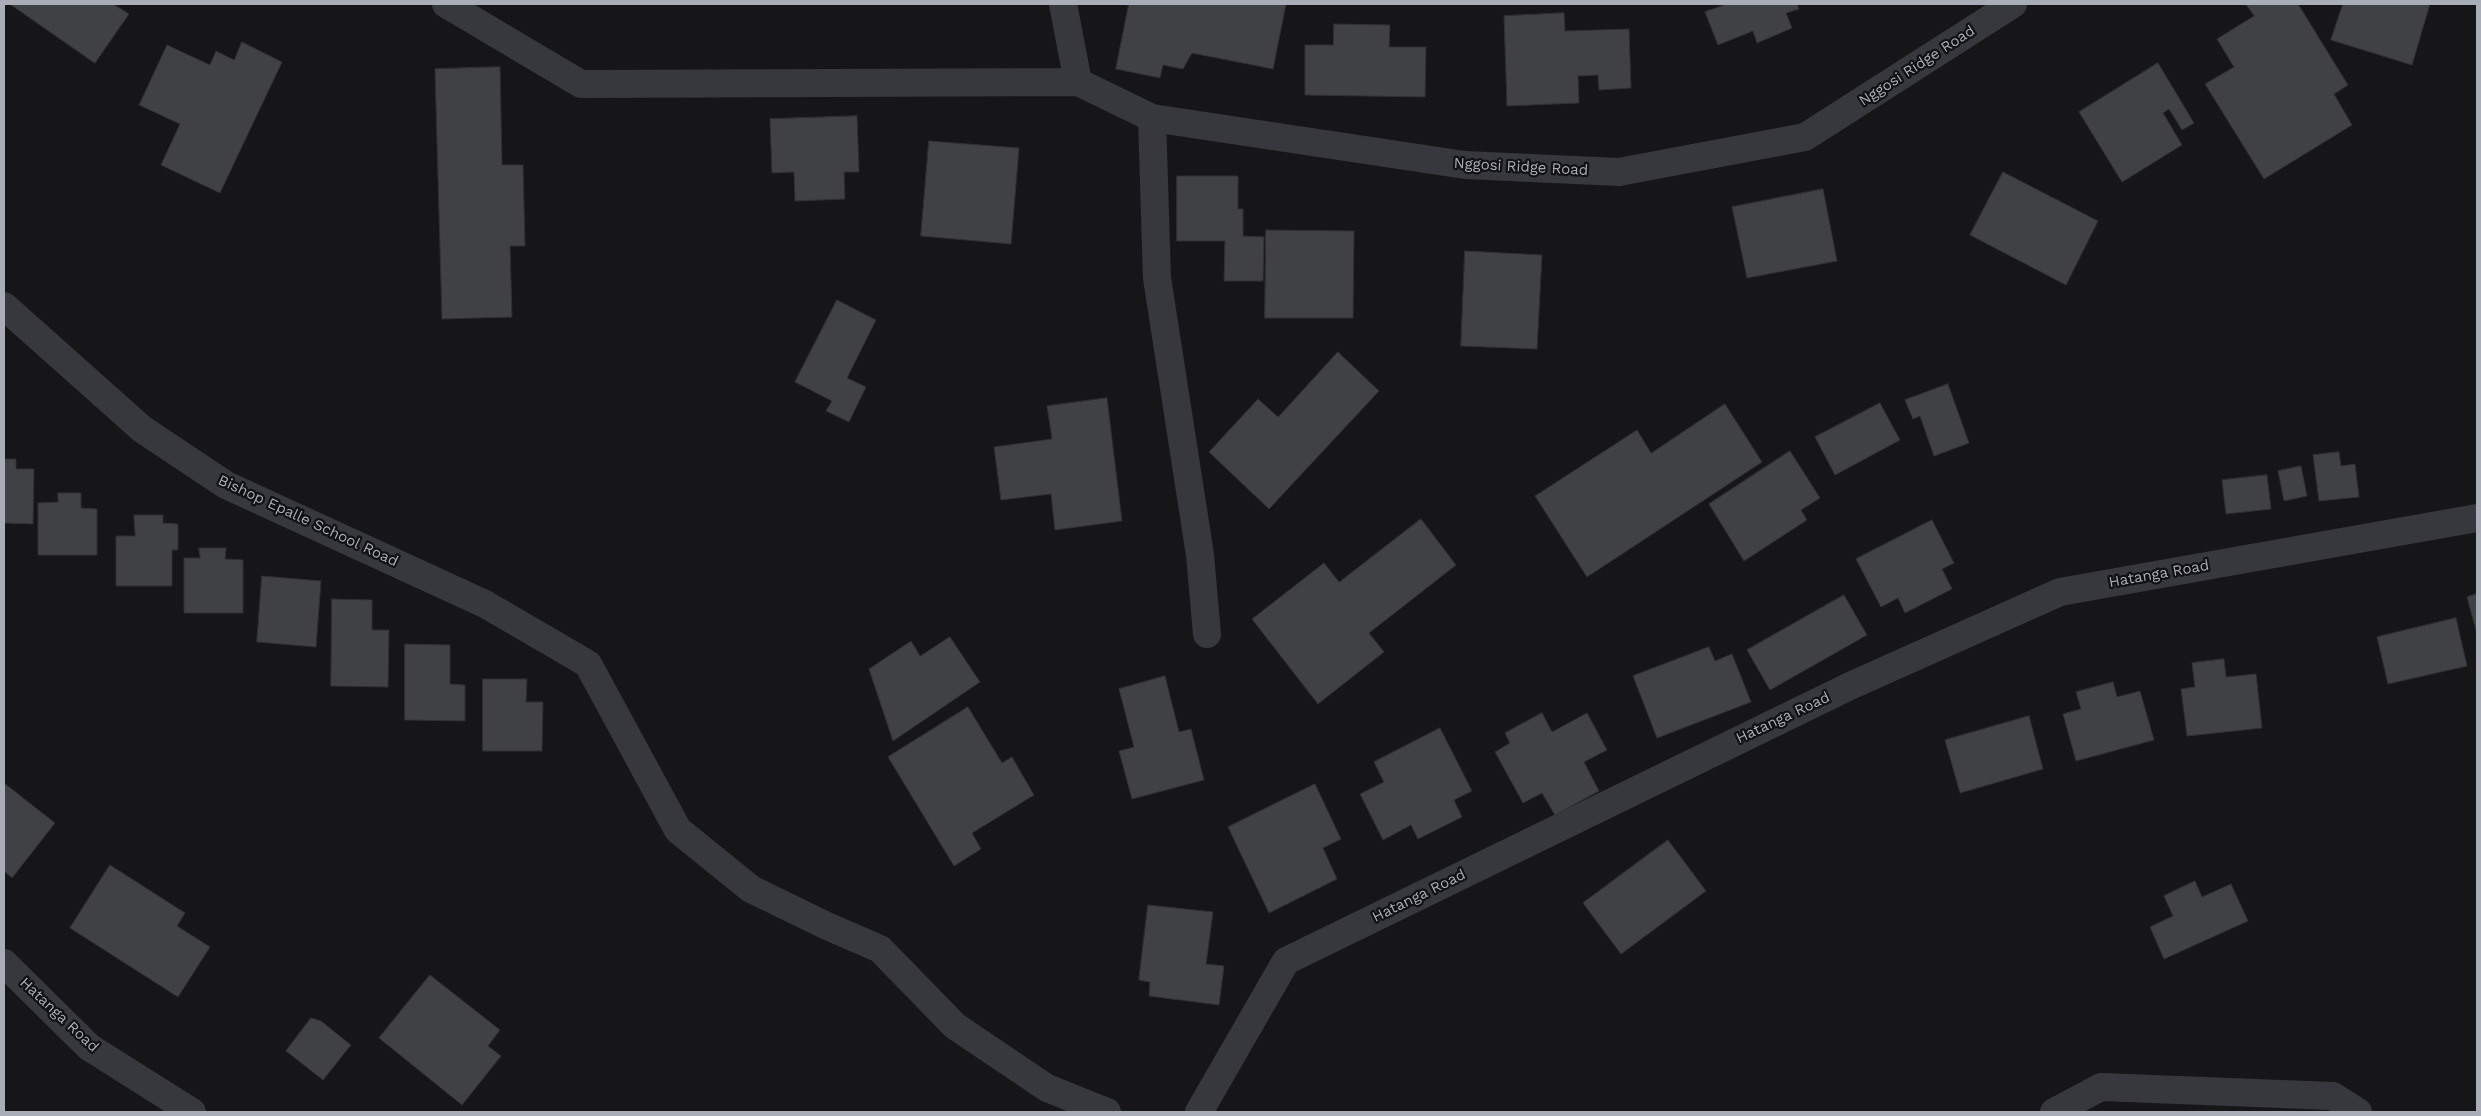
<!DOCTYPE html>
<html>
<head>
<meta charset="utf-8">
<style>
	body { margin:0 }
	#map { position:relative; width:2481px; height:1116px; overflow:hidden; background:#161618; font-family:"Work Sans",sans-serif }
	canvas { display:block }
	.frame { position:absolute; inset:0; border:5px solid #a8adb8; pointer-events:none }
</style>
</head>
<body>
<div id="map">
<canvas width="2481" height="1116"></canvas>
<div class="frame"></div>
</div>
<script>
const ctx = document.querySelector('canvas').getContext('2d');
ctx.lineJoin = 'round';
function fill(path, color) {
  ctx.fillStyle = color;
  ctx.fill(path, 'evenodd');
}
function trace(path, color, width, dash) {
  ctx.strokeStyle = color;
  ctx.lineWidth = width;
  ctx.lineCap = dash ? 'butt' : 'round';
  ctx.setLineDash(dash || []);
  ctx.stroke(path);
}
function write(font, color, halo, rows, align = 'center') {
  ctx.font = font + ' "Work Sans",sans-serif';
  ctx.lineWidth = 4.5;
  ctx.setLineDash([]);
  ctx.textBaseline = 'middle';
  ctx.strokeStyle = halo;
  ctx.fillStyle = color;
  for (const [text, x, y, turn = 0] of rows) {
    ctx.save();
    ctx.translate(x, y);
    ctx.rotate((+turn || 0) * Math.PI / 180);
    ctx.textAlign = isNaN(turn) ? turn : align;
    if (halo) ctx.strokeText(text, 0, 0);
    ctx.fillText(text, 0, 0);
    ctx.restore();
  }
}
const building = new Path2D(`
	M10,4H113L129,14L95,63Z
	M1129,4H1286L1273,69L1192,53L1183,69L1163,65L1160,78L1116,69Z
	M1727,4H1797L1799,9L1786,13L1792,28L1757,43L1753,31L1718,45L1705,12Z
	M2246,4H2298L2348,85L2334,94L2352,125L2264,179L2205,84L2234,67L2217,39L2254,16Z
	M2343,4H2430L2412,65L2331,40Z
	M1564,13L1565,31L1629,29L1631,88L1599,90L1598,75L1578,76L1579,103L1507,106L1504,16Z
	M1334,24L1390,25L1389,47H1426L1425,97L1305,95V45H1333Z
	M242,42L282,62L220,193L161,165L180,124L139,105L167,45L210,65L216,51L234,60Z
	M2158,63L2194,123L2182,130L2169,109L2163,113L2182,145L2122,182L2079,112Z
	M500,67L502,165H523L525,246H510L512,317L442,319L435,69Z
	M857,116L859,172H844L845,199L795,201L794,172L772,173L770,119Z
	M929,141L1019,148L1011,244L921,236Z
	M2003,172L2098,221L2066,285L1970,235Z
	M1177,176H1238V209H1243V236L1264,237L1263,281H1224L1225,241H1177Z
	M1823,189L1837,261L1747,278L1732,207Z
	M1266,230L1354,231L1353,318H1265Z
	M1465,251L1542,255L1537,349L1461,346Z
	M837,300L876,320L847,378L866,387L849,422L826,411L832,401L795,382Z
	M1338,352L1379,391L1269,509L1209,452L1258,399L1278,417Z
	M1948,384L1969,443L1934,456L1920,416L1913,419L1905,400Z
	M1107,398L1122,521L1055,530L1051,494L1001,500L994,447L1052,439L1047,406Z
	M1880,403L1900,440L1835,475L1815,437Z
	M1725,404L1762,462L1587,577L1535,496L1637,430L1651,453Z
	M1790,451L1820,498L1801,510L1807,520L1744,561L1709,504Z
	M2339,452L2341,466L2355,464L2359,497L2319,501L2313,455Z
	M4,459H16V469H34L33,524L4,523Z
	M2301,466L2307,496L2284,501L2278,471Z
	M2267,475L2271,509L2226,514L2222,480Z
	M58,493H81V508L97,509V555H38V503L58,502Z
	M134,515H163V523L178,524V550H172V586H116V536H135Z
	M1421,519L1456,565L1369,633L1384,652L1318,704L1252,619L1324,563L1339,582Z
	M1932,520L1954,563L1942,569L1952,589L1905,613L1898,598L1881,607L1856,559Z
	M199,548H226L225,559L243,560V613H184V558H200Z
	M262,576L321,581L316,647L257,642Z
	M2477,594V634L2467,597Z
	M1844,595L1867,635L1770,690L1747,650Z
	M332,599L372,600V630H389L388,687L331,686Z
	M2456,618L2467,666L2388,684L2377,637Z
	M950,637L980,682L893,741L869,669L911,641L920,656Z
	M405,644L450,645V684L465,685V721L405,720Z
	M1709,647L1715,661L1732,654L1751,702L1657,738L1633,676Z
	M2224,659L2226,677L2256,674L2262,728L2187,736L2181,689L2195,687L2192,663Z
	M1165,676L1179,732L1191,729L1204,780L1132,799L1119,751L1134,747L1119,689Z
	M483,679H527L526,702H543L542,751H483Z
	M2113,682L2117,697L2140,691L2154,740L2076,761L2063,714L2081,709L2076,692Z
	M968,707L1002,763L1012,757L1034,795L972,833L981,849L954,866L888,757Z
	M1542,713L1552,732L1587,713L1607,750L1584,762L1599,791L1555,815L1542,793L1523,803L1495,752L1510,743L1505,733Z
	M2029,716L2043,769L1960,793L1945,740Z
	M1440,728L1472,791L1454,800L1462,817L1418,839L1411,825L1383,840L1360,794L1384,782L1374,762Z
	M4,783L55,823L12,878L4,871Z
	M1315,784L1341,839L1323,848L1337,879L1269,913L1228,827Z
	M1668,840L1706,891L1621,954L1583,903Z
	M110,865L185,913L177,926L210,947L178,997L70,928Z
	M2195,881L2202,897L2231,884L2248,921L2164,959L2150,927L2173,916L2164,896Z
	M1148,905L1213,912L1206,964L1224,966L1219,1005L1149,996L1150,982L1139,980Z
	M430,975L500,1030L488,1046L501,1056L462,1105L379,1038Z
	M311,1018L321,1021L351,1045L323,1080L286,1051Z`);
const minor = new Path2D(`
	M446,4L581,84L1078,82L1152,118L1465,165L1619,172L1805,137L2013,4
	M1063,4L1078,82
	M1152,118L1157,278L1200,555L1207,634
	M4,306L142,429L226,485L485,604L588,664L678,830L751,889L827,926L880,949L955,1026L1047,1088L1107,1112
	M4,963L89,1047L192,1112
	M1199,1112L1286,961L1850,686L2060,592L2477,518
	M2054,1112L2101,1087L2333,1096L2358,1112`);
const streetNames = [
	["Nggosi Ridge Road",1917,66,-33],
	["Nggosi Ridge Road",1521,167,3],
	["Bishop Epalle School Road",308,521,25],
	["Hatanga Road",2159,574,-10],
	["Hatanga Road",1783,718,-25],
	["Hatanga Road",1419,896,-26],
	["Hatanga Road",59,1015,43]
];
fill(building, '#404145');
trace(building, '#303034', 1);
trace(minor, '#37383d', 28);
write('15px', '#a8adb8', '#111113', streetNames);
</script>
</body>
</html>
